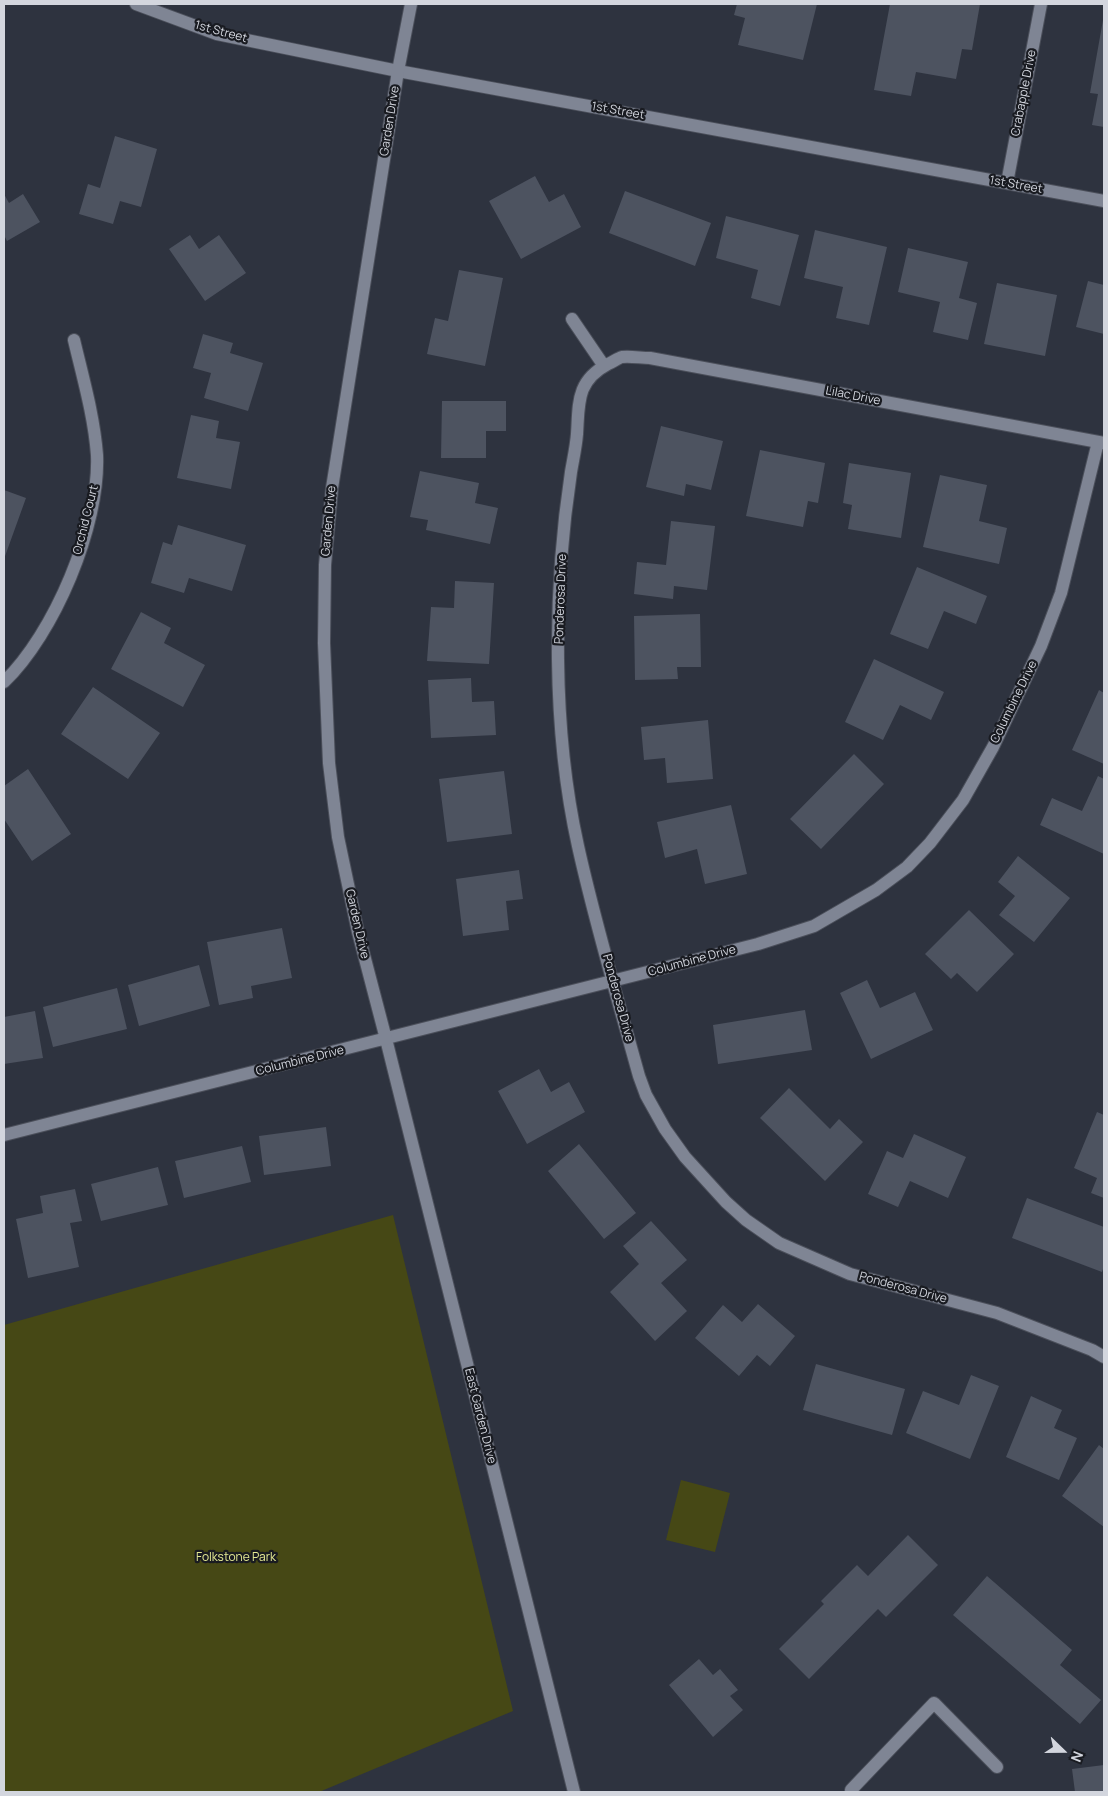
<!DOCTYPE html>
<html>
<head>
<meta charset="utf-8">
<style>
	body { margin:0 }
	#map { position:relative; width:1108px; height:1796px; overflow:hidden; background:#2e333f; font-family:Manrope,sans-serif }
	canvas { display:block }
	.frame { position:absolute; inset:0; border:5px solid #d3d6de; pointer-events:none }
	.north { position:absolute; left:1038px; top:1726px; width:50px; height:50px; -webkit-text-stroke:4px #191b21; paint-order:stroke; rotate:112deg; font-size:14px; font-weight:700; line-height:20px; text-align:center; color:#d3d6de }
	.north::after { content:''; display:block; margin:auto; width:18px; height:22px; background:#d3d6de; clip-path:polygon(50% 0,100% 100%,50% 72%,0 100%) }
</style>
</head>
<body>
<div id="map">
<canvas width="1108" height="1796"></canvas>
<div class="frame"></div>
<div class="north">N</div>
</div>
<script>
const ctx = document.querySelector('canvas').getContext('2d');
ctx.lineJoin = 'round';
function fill(path, color) {
  ctx.fillStyle = color;
  ctx.fill(path, 'evenodd');
}
function trace(path, color, width, dash) {
  ctx.strokeStyle = color;
  ctx.lineWidth = width;
  ctx.lineCap = dash ? 'butt' : 'round';
  ctx.setLineDash(dash || []);
  ctx.stroke(path);
}
function write(font, color, halo, rows, align = 'center') {
  ctx.font = font + ' Manrope,sans-serif';
  ctx.lineWidth = 4.5;
  ctx.setLineDash([]);
  ctx.textBaseline = 'middle';
  ctx.strokeStyle = halo;
  ctx.fillStyle = color;
  for (const [text, x, y, turn = 0] of rows) {
    ctx.save();
    ctx.translate(x, y);
    ctx.rotate((+turn || 0) * Math.PI / 180);
    ctx.textAlign = isNaN(turn) ? turn : align;
    if (halo) ctx.strokeText(text, 0, 0);
    ctx.fillText(text, 0, 0);
    ctx.restore();
  }
}
const green = new Path2D(`
	M393,1215L513,1711L319,1792H4V1325Z
	M681,1480L730,1493L715,1552L666,1540Z`);
const building = new Path2D(`
	M737,4H817L803,60L738,45L745,18L734,15Z
	M890,4H980L972,50L962,49L956,79L916,72L911,96L874,90Z
	M1103,20H1104V127L1092,125L1098,94L1090,93Z
	M115,136L157,149L141,207L120,201L113,224L79,214L88,184L100,188Z
	M535,176L549,202L564,194L581,227L521,259L489,201Z
	M625,191L711,223L695,266L609,233Z
	M4,194L9,203L23,194L40,222L7,241L4,235Z
	M726,216L799,235L780,306L751,298L758,270L716,258Z
	M815,230L887,247L869,325L836,318L843,287L804,278Z
	M190,235L199,249L219,235L246,273L205,301L169,249Z
	M908,248L968,262L959,298L977,303L968,340L933,332L940,302L898,292Z
	M459,270L503,278L485,366L427,354L435,318L448,321Z
	M1088,281L1104,285V334L1076,327Z
	M997,283L1057,295L1045,356L984,344Z
	M203,334L233,343L230,353L263,363L248,411L204,398L211,373L193,368Z
	M442,401H506V431H486V458H441Z
	M191,415L219,421L216,438L240,442L231,489L177,478Z
	M661,426L723,441L711,490L686,484L684,496L646,487Z
	M760,450L825,463L818,503L808,501L803,527L746,516Z
	M849,463L911,473L901,538L848,529L852,505L843,503Z
	M420,471L479,483L475,503L498,508L490,544L426,530L428,520L410,517Z
	M940,475L987,485L979,521L1007,528L999,564L923,547Z
	M4,490L26,498L4,559Z
	M671,521L715,526L707,590L674,586L673,599L634,594L637,562L666,565Z
	M178,525L246,545L232,591L189,578L184,593L151,583L163,542L172,545Z
	M917,567L987,596L976,624L944,611L928,649L890,634Z
	M455,581L494,583L489,664L427,661L431,607L454,608Z
	M141,612L171,628L164,643L205,665L183,707L111,669Z
	M700,614L701,667H677L678,679L635,680L634,616Z
	M874,659L944,692L931,720L900,705L883,740L845,722Z
	M471,678L472,702L494,701L496,735L431,738L428,680Z
	M93,687L160,733L128,779L61,734Z
	M1099,690L1104,693V764L1072,750Z
	M708,720L713,779L667,783L665,758L644,760L641,727Z
	M854,754L884,784L821,849L790,819Z
	M28,769L71,834L32,861L4,819V786Z
	M504,771L512,834L447,842L439,779Z
	M1098,776L1104,779V854L1040,825L1052,798L1082,811Z
	M731,805L747,874L705,884L697,849L665,858L657,822Z
	M1018,856L1070,898L1034,942L999,915L1015,896L998,882Z
	M519,870L523,899L506,901L509,930L463,936L456,879Z
	M969,910L1014,954L977,992L957,973L951,979L925,954Z
	M282,928L292,978L251,986L253,998L219,1005L207,942Z
	M199,965L210,1006L139,1026L128,985Z
	M867,980L880,1008L915,992L933,1030L871,1059L840,993Z
	M117,988L127,1029L53,1047L43,1007Z
	M805,1010L812,1050L718,1064L713,1025Z
	M35,1011L43,1058L4,1064V1017Z
	M539,1069L551,1092L569,1082L585,1112L527,1144L498,1091Z
	M789,1088L830,1129L839,1119L863,1142L825,1181L760,1118Z
	M1097,1112L1104,1115V1198L1091,1193L1097,1178L1074,1168Z
	M326,1127L331,1166L264,1175L259,1136Z
	M914,1134L966,1157L948,1198L910,1181L898,1207L868,1194L887,1151L903,1158Z
	M579,1144L636,1213L604,1239L548,1171Z
	M242,1146L251,1182L184,1198L175,1161Z
	M158,1167L168,1205L101,1221L91,1184Z
	M75,1189L82,1221L70,1223L79,1267L28,1278L16,1219L43,1213L40,1196Z
	M1027,1198L1104,1227V1266L1102,1272L1012,1238Z
	M651,1221L687,1260L661,1283L687,1311L655,1341L610,1292L639,1264L623,1246Z
	M758,1304L795,1336L770,1366L757,1355L739,1376L695,1338L723,1305L742,1322Z
	M816,1364L905,1389L892,1435L803,1410Z
	M971,1375L999,1386L970,1459L906,1433L923,1391L959,1405Z
	M1031,1396L1062,1410L1054,1428L1077,1438L1059,1480L1006,1457Z
	M1099,1445L1104,1449V1527L1062,1496Z
	M908,1535L938,1565L886,1617L878,1609L809,1679L779,1649L824,1604L821,1601L857,1565L868,1576Z
	M987,1576L1072,1650L1060,1665L1101,1700L1080,1724L953,1615Z
	M699,1659L713,1675L720,1669L738,1690L730,1696L743,1710L713,1737L669,1685Z
	M1104,1765V1792H1075L1072,1769Z`);
const service = new Path2D(`
	M851,1790L934,1703L997,1767`);
const minor = new Path2D(`
	M136,4L217,34L398,71L1104,201
	M1007,183L1041,4
	M572,319L604,366
	M1104,443L650,358C641,358 631,356 622,357C618,358 613,362 608,364C576,381 579,403 577,434C576,447 573,460 571,472C553,591 552,729 578,846C595,923 618,1000 639,1076L646,1095L665,1129L685,1157L726,1202L746,1220L779,1243L850,1274L997,1313L1092,1350L1104,1357
	M4,682C54,634 100,526 97,455C94,416 83,378 74,340
	M386,1039L574,1792
	M4,1135L758,944L814,926L876,890L907,867L930,843L963,800L993,747L1041,646L1061,593L1098,442`);
const tertiary = new Path2D(`
	M386,1039L358,932L338,837L329,763L324,643L325,565L332,488L398,71L411,4`);
const streetNames = [
	["1st Street",221,32,15],
	["Crabapple Drive",1024,93,-79],
	["1st Street",618,111,10],
	["Garden Drive",390,121,-81],
	["1st Street",1016,185,10],
	["Lilac Drive",853,396,11],
	["Orchid Court",86,520,-76],
	["Garden Drive",329,521,-85],
	["Ponderosa Drive",561,599,-88],
	["Columbine Drive",1014,702,-64],
	["Garden Drive",357,924,77],
	["Columbine Drive",692,961,-15],
	["Ponderosa Drive",618,998,75],
	["Columbine Drive",300,1061,-14],
	["Ponderosa Drive",903,1288,15],
	["East Garden Drive",480,1416,76]
];
const parkNames = [
	["Folkstone Park",236,1558]
];
fill(green, '#464815');
fill(building, '#4d5360');
trace(service, '#4b4f5a', 14);
trace(minor, '#4b4f5a', 14);
trace(tertiary, '#4b4f5a', 14);
trace(service, '#7f8594', 12);
trace(minor, '#7f8594', 12);
trace(tertiary, '#7f8594', 12);
write('12px', '#d3d6de', '#191b21', streetNames);
write('12px', '#e4e993', '#191b21', parkNames);
</script>
</body>
</html>
